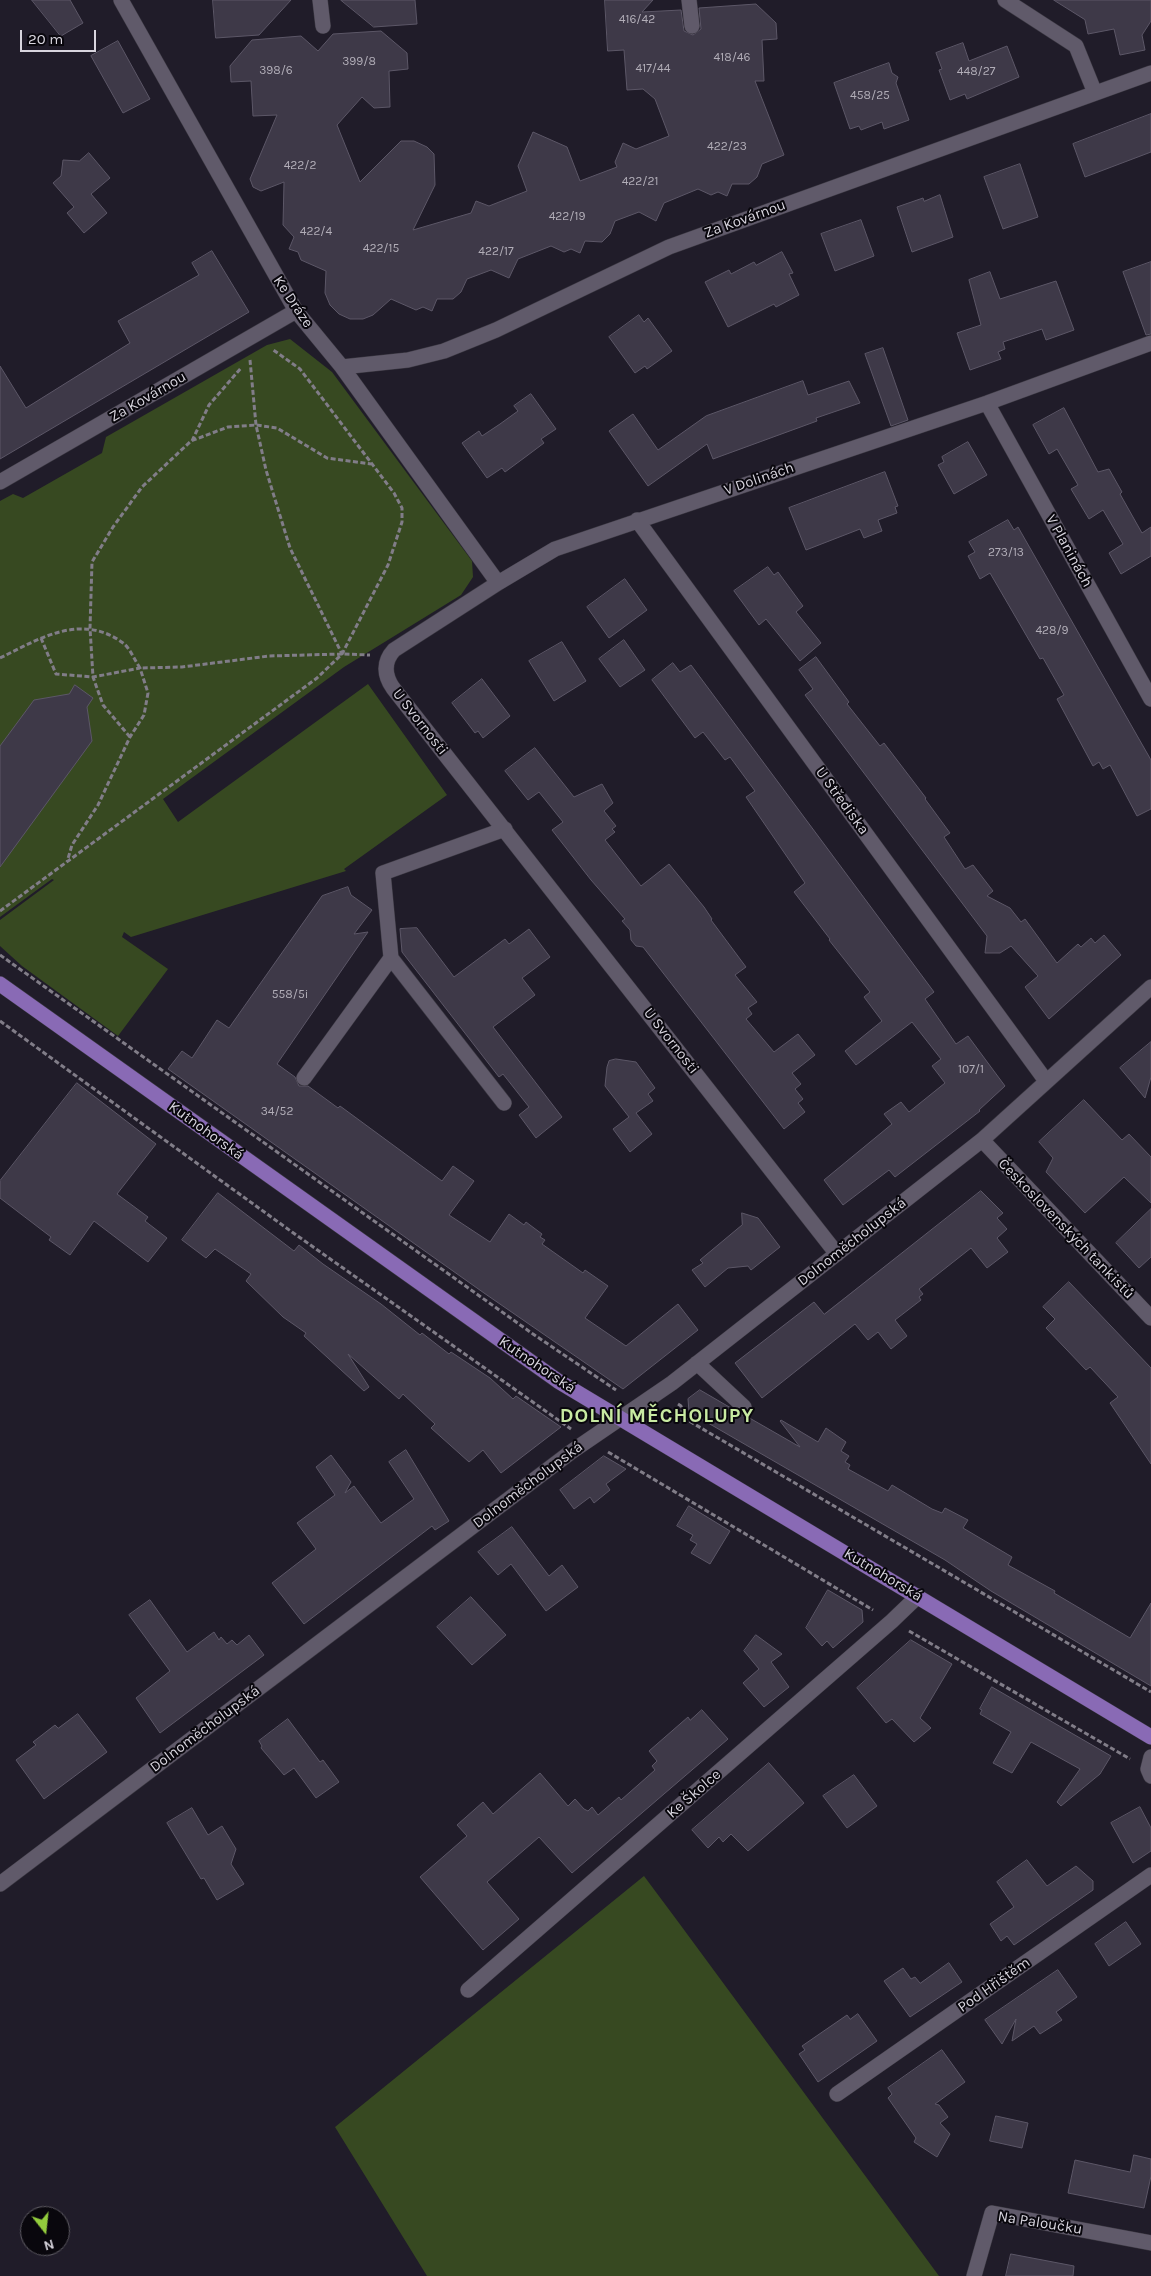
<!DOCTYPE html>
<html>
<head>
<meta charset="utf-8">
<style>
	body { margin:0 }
	#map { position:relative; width:1151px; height:2276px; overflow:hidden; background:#201c29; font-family:Karla,sans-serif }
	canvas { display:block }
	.north { position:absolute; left:20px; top:2206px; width:50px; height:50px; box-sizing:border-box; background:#09070d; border:1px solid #5c5961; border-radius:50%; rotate:164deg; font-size:14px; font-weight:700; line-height:20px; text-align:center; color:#d8d5de }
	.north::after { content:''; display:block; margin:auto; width:18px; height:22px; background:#93cd3d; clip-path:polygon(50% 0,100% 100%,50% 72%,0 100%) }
	.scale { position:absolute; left:20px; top:30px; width:76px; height:22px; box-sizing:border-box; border:2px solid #d8d5de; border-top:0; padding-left:6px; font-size:15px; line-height:18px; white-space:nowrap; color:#d8d5de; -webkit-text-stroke:4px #09070d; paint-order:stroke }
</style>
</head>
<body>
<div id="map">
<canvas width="1151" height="2276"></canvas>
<div class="north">N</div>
<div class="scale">20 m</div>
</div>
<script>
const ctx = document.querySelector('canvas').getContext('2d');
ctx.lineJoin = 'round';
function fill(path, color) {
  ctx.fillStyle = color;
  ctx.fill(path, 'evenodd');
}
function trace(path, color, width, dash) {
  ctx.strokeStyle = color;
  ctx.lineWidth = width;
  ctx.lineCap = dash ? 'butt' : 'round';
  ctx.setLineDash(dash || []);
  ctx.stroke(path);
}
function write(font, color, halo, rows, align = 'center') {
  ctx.font = font + ' Karla,sans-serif';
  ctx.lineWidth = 4;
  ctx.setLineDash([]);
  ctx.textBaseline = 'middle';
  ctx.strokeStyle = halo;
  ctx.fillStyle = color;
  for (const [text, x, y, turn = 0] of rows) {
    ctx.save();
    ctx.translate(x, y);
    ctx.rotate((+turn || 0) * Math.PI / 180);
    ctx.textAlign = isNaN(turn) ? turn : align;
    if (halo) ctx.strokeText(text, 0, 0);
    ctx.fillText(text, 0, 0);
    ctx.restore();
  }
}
const green = new Path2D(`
	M290,339L332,372L472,561L473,577L461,595L344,667L163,799L178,822L368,684L447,795L344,869L346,871L131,937L124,932L122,937L168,969L118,1036L22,966L0,946V920L54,880L52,879L0,917V501L13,494L23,498L102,453L106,437L267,345Z
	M644,1876L679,1923L939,2276H427L335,2127Z`);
const building = new Path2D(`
	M32,0H70L83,23L61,36Z
	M213,0H291L259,35L216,38Z
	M341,0H415L417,24L374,27Z
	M605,0H653L642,12L681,10L684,31L693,35L701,29L699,8L756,4L776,23L777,39L762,40L764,81H755L784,155L762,164L757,177L749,184H732L727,196L718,192L711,195L698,189L664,203L656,221L639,212L615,221L610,234L602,242L585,241L580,253L571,249L564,252L551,246L518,259L509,278L491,270L467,279L461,292L453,299H437L432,311L423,307L416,310L391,299L373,315L363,319H350L339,314L330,305L325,293L326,271L301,260L298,252L289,249L294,237L283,225L284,182L261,191L253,187L250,179L277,115L253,116L251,81L231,82L230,66L252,40L301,36L318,51L333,34L381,31L407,53L408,69L389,71L390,107L374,108L362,97L337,125L360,182L401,141H414L427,147L434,154L435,185L413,230L471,213L476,201L489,206L527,191L518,166L533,132L567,147L580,181L617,167L615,162L623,143L636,149L669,136L655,99L643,89L627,90L624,50L608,51Z
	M1054,0H1151V21L1142,35L1145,50L1120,55L1114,29L1088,34L1085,20Z
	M118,41L150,99L123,113L91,56Z
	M963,43L969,61L1007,46L1019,77L967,99L965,94L950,100L939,70L942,69L936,53Z
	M889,63L892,73L898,77L896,83L909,120L884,129L882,122L861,130L859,126L850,129L834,83Z
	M1151,114V152L1085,177L1073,144Z
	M89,153L110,178L91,194L107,213L84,233L67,213L74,207L53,183L61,176L63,160L79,161Z
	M1020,164L1038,217L1003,229L984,177Z
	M940,195L953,237L912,252L897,207L923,198L924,201Z
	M861,220L874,256L835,271L821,234Z
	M212,251L249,312L0,459V366L26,408L130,343L118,321L199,275L192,263Z
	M782,252L793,273L789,274L799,295L776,307L774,304L728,327L705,282L729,270L731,274L754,262L756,265Z
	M1151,262V334L1146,335L1123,272Z
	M990,272L1000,299L1056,281L1074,330L1046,340L1042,329L1003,342L1005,349L998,352L1001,359L970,370L957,333L981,325L969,280Z
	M639,315L644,322L648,318L672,351L647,369L645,366L635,373L609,337Z
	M883,348L908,420L891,426L865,354Z
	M803,381L808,395L849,381L860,403L816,418L817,421L713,459L707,444L648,486L609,431L633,414L658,450L706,416Z
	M531,394L556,429L541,439L544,443L524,458L505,472L502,468L487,478L462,443L479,431L482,436L500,424L518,411L514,406Z
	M1064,408L1098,472L1109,469L1122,492L1120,494L1142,533L1151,527V556L1121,574L1109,553L1123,544L1103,510L1089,519L1071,489L1078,485L1057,449L1049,454L1033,425Z
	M968,442L987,475L954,494L938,465L944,462L942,457Z
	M885,472L898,506L895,507L897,513L878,520L882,531L864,538L860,529L806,550L789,508Z
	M1008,520L1014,530L1018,527L1151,760V809L1137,816L1110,765L1103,769L1099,762L1093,766L1057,699L1064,695L1043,658L1040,659L990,573L980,579L968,556L975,552L969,542Z
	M768,567L774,575L778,572L803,606L796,612L821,643L800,661L766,619L759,625L734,591Z
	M625,579L647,610L609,638L587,607Z
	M624,640L645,670L620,687L599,659Z
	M562,642L586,681L554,701L529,661Z
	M816,657L849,702L847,704L880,746L884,743L926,798L925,799L950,833L944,837L965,869L973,865L993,891L987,896L1010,908L1021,922L1025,919L1057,963L1078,944L1081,947L1091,938L1095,943L1104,935L1121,955L1049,1019L1025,987L1038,976L1011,946L1000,953H985L987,936L805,695L813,689L799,670Z
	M673,663L680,672L691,665L934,992L925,999L956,1044L968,1036L1005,1086L979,1110L980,1111L895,1177L889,1170L843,1205L824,1180L892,1124L884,1114L901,1102L909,1112L945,1083L932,1066L941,1059L912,1022L856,1065L845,1051L882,1021L864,997L870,992L829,940L830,939L794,892L805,883L746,797L755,791L730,757L725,760L703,732L695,738L652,680Z
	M482,679L510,716L483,738L478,731L475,733L452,703Z
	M75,685L93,698L87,707L92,741L0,867V746L34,700L69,694Z
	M535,748L574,797L602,784L613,803L604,811L616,826L612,829L615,832L605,840L641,886L669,864L704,907L712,919L711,920L746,967L735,975L757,1002L748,1008L752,1014L746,1019L774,1052L798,1034L815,1055L792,1073L801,1084L795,1089L803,1099L798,1103L805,1112L784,1129L643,947L636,946L631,940L630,930L622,921L625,919L591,880L552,830L563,822L539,792L528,800L505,771Z
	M348,887L351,895L372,910L354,934L368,932L277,1064L295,1077L299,1086H308L338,1108L340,1106L442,1181L453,1166L474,1181L449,1215L490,1242L509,1214L524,1225L526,1222L542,1234L540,1237L545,1240L542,1244L583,1273L585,1270L608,1286L585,1318L626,1346L678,1304L698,1330L623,1389L484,1293L168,1069L182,1051L192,1058L217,1020L229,1028L322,896Z
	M417,928L454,977L505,939L509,944L529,929L550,957L522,978L535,995L493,1027L562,1117L536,1138L519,1115L529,1107L503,1074L499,1077L402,952L400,929Z
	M1151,1042V1077L1145,1098L1120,1068Z
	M616,1059L636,1062L655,1088L648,1094L653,1101L636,1113L652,1134L630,1152L613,1129L629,1117L605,1086L607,1067L609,1061Z
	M77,1083L156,1144L117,1194L148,1217L145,1221L167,1238L148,1262L94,1221L70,1255L49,1240L51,1237L0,1198V1181Z
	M1084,1100L1122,1140L1129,1134L1151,1157V1203L1124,1177L1085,1213L1046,1172L1053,1158L1039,1142Z
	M981,1191L1003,1213L997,1218L1007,1229L997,1238L1008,1252L987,1268L971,1248L919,1289L923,1294L919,1297L921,1300L895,1320L907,1336L891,1349L878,1332L868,1340L855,1324L762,1398L735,1363L814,1302L824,1314Z
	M218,1193L294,1251L299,1245L323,1264L381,1304L420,1335L422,1333L449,1354L451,1352L490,1378L513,1399L516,1396L561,1427L501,1473L483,1450L469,1462L431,1428L435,1424L403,1394L399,1399L348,1354L369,1387L364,1391L304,1336L306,1333L283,1317L246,1281L251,1274L215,1249L206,1258L182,1240Z
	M1151,1209V1257L1139,1268L1116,1243Z
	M742,1213L758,1218L780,1247L751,1270L748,1266L728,1268L705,1287L692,1270L703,1263L700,1260L742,1225Z
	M1069,1282L1151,1368V1464L1110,1403L1118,1397L1090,1367L1086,1370L1046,1328L1055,1319L1043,1307Z
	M700,1390L731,1408L738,1414L746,1416L800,1447L780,1421L781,1420L818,1442L826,1428L846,1442L841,1451L849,1456L845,1462L850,1465L848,1469L888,1491L892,1485L932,1509L942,1513L945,1508L968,1520L963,1528L1012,1557L1008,1565L1055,1591L1054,1593L1130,1638L1151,1603V1686L991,1591L945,1560L689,1412L688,1399Z
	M406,1450L449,1521L435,1530L432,1526L304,1624L272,1583L316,1549L297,1523L335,1495L316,1467L331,1455L351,1482L345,1493L354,1486L381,1523L414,1499L389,1462Z
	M604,1456L626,1469L606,1484L610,1490L594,1503L590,1497L574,1509L560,1490Z
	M689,1506L730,1531L710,1564L691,1553L697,1544L690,1540L693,1535L677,1526Z
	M512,1527L549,1576L562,1565L578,1587L546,1611L511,1564L498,1575L478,1552Z
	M828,1590L862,1610L863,1622L833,1648L827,1641L822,1646L806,1628Z
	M471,1597L506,1635L472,1665L437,1627Z
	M150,1600L187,1652L214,1632L219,1640L221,1637L227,1644L232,1640L237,1645L249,1635L264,1655L160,1733L136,1698L170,1671L129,1615Z
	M756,1635L782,1654L771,1662L789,1687L764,1707L743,1683L759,1669L744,1651Z
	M911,1640L952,1664L920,1718L931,1728L914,1742L892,1719L886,1723L857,1688Z
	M992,1687L1111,1756L1100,1774L1061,1806L1057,1802L1080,1769L1031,1742L1012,1773L993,1763L1011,1732L980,1714L982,1710L980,1709Z
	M702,1710L728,1739L572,1873L539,1837L487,1882L519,1919L483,1950L420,1877L467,1836L457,1825L483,1802L493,1814L540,1773L568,1806L575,1799L584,1809L588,1811L592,1807L598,1815L619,1797L621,1800L655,1770L652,1766L657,1761L649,1751L688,1717L690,1720Z
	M78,1714L107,1752L44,1799L16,1760L36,1745L33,1742L55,1725L58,1728Z
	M288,1719L320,1762L323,1760L339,1782L316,1798L294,1768L284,1775L261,1748L262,1746L259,1741Z
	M769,1763L804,1803L748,1851L731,1834L723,1842L719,1837L708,1848L692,1830Z
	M854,1775L877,1806L847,1828L823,1796Z
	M1140,1807L1151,1828V1851L1133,1863L1111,1823Z
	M192,1808L208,1835L222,1826L236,1849L231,1864L244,1884L217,1900L204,1878L201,1879L167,1823Z
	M1027,1860L1047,1886L1076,1866L1093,1881V1890L1014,1945L1007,1936L1001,1941L990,1924L1014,1907L997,1882Z
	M1126,1922L1141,1944L1109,1966L1095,1944Z
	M949,1963L962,1982L910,2017L884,1981L903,1968L911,1979L915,1977L920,1983Z
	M1058,1970L1077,1997L1056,2012L1062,2020L1040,2034L1034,2026L1012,2041L1016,2019L1002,2044L985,2020Z
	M858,2014L877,2041L818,2082L799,2054L805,2050L802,2046L847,2015L850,2019Z
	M942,2050L965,2082L935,2104L939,2105L948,2117L940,2123L950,2134L937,2157L914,2142L916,2138L888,2098L892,2094L888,2088Z
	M996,2116L1028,2123L1022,2148L990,2141Z
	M1134,2155L1151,2159V2176L1144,2208L1068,2193L1075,2160L1130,2172Z
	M1011,2254L1074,2266L1073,2276H1006Z`);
const path = new Path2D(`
	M250,360L256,425L266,470L290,548L342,654
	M192,441L209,405L241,368
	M41,638L56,674L93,677L140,668L148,693L144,715L130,737L98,805L72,845L67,862
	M0,658C39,639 81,612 123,643C130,648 135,661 140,668L182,667L269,656L342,654L370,655
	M130,737L103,705L93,677L90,628L92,562L113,527L142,487L191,441L228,427L256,425L277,428L327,458L371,464
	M0,911L317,678L342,654L388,565L402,522V508L394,493L300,369L272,349
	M0,955L533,1334L616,1390
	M0,1021L292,1232L571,1429
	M678,1404L681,1406L684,1418L1151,1692
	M608,1452L873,1610
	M909,1631L1130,1759`);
const minor = new Path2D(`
	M121,0L296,311L342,367L498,583
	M320,0L323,26
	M689,0L692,26
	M1005,0L1076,46L1095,93
	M342,367L408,360L444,351L496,330L669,247L1151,73
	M987,403L1151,699
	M0,482L296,311
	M637,520L1046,1081
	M304,1078L391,958
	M504,1103L391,958L383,873L505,829
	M982,1140L1151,1318
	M837,1254L393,688C384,675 383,662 394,650L498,583L555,549L987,403L1151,343
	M697,1363L744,1407
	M1151,1757L1148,1769L1151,1776
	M0,1884L571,1452L672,1383L982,1140L1151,987
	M468,1990L892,1621L918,1596
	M837,2094L1151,1875
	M974,2276L992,2213L1151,2243`);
const major = new Path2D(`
	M0,984L558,1381L1151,1737`);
const numberNames = [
	["416/42",637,20],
	["418/46",732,58],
	["399/8",359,62],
	["417/44",653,69],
	["398/6",276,71],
	["448/27",976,72],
	["458/25",870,96],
	["422/23",727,147],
	["422/2",300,166],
	["422/21",640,182],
	["422/19",567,217],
	["422/4",316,232],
	["422/15",381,249],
	["422/17",496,252],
	["273/13",1006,553],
	["428/9",1052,631],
	["558/5i",290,995],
	["107/1",971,1070],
	["34/52",277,1112]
];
const streetNames = [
	["Za Kovárnou",745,219,-20],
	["Ke Dráze",293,302,56],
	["Za Kovárnou",148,397,-30],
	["V Dolinách",759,479,-19],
	["V Planinách",1069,551,61],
	["U Svornosti",420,722,52],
	["U Střediska",842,801,54],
	["U Svornosti",671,1041,52],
	["Kutnohorská",206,1131,36],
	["Československých tankistů",1066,1229,46],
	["Dolnoměcholupská",852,1242,-38],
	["Kutnohorská",537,1365,34],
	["Dolnoměcholupská",528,1485,-37],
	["Kutnohorská",883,1575,31],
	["Dolnoměcholupská",205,1729,-37],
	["Ke Školce",694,1794,-41],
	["Pod Hřištěm",994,1985,-35],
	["Na Paloučku",1040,2223,9]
];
const districtNames = [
	["DOLNÍ MĚCHOLUPY",657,1416]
];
fill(green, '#374921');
fill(building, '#3e3948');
trace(building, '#5c5767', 1);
trace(minor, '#3b3842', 16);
trace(major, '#3b3842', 16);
trace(path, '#817d88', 3, [5, 2.5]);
trace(minor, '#605a6a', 15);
trace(major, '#896ab5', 15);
write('12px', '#b2aeb8', null, numberNames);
write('15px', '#d8d5de', '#09070d', streetNames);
ctx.letterSpacing = '1px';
write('bold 20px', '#c8eaa2', '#09070d', districtNames);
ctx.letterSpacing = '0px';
</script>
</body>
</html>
